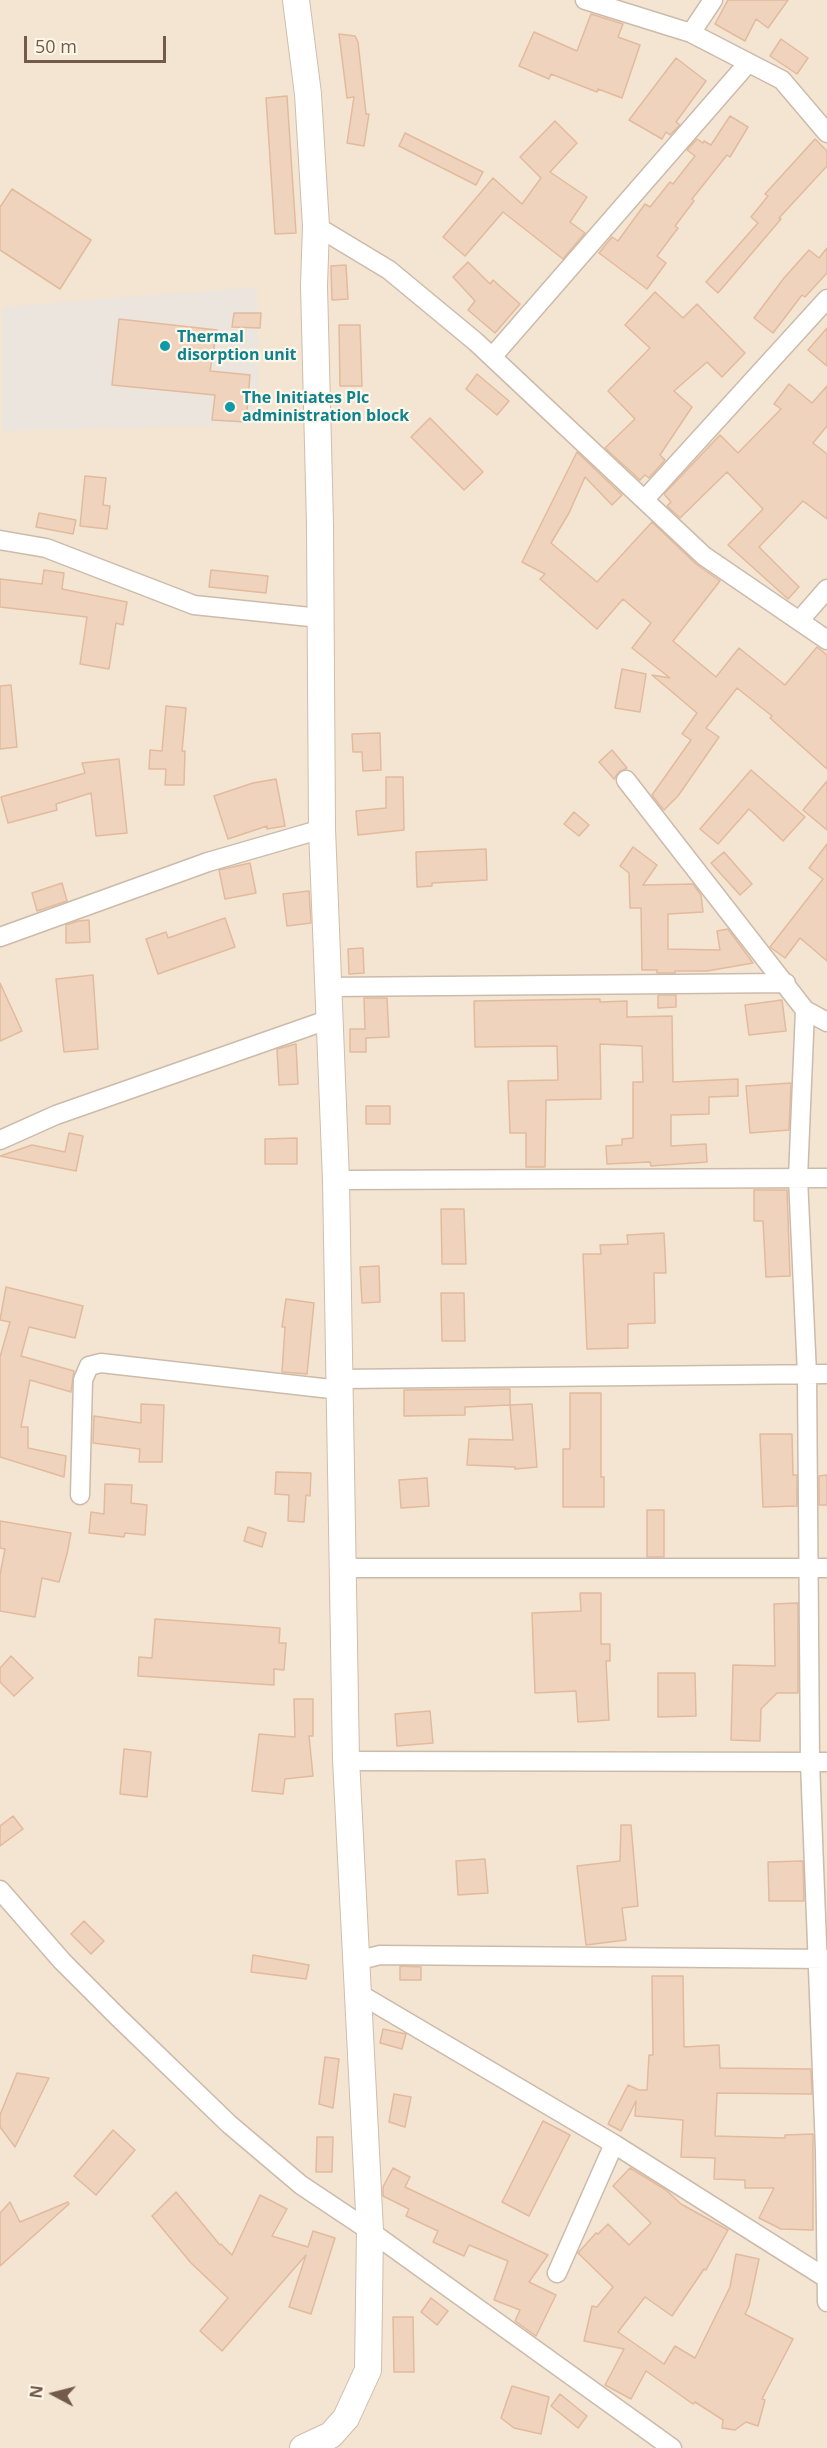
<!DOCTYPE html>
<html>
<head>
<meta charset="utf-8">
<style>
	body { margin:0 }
	#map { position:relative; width:827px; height:2448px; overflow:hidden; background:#fbf3e4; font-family:"Open Sans",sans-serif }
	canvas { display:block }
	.north { position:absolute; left:24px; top:2364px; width:60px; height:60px; -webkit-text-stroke:4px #fef7e9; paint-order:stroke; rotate:277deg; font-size:16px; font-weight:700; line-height:24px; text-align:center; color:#735a4a }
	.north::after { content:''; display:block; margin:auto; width:21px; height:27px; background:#735a4a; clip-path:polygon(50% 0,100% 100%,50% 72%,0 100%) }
	.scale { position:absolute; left:24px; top:36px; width:142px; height:27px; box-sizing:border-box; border:3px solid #735a4a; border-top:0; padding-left:8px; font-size:18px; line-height:21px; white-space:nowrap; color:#735a4a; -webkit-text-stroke:4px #fef7e9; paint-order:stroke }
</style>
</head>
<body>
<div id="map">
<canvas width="827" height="2448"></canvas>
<div class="north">N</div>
<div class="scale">50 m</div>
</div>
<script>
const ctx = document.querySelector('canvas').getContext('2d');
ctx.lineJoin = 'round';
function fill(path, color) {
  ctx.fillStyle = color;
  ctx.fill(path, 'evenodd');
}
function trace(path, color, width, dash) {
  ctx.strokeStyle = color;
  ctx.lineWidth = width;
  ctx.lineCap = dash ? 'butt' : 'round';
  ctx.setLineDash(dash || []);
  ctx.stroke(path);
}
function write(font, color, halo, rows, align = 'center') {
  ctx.font = font + ' "Open Sans",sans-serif';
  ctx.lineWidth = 4.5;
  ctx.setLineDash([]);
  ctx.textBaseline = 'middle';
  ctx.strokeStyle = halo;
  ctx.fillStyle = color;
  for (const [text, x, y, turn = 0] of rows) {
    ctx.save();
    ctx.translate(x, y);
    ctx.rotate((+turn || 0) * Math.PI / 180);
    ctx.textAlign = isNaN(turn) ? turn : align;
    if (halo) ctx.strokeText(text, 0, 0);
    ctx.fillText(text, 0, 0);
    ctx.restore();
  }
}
const residential = new Path2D(`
	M0,0H827V2448H0Z`);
const industrial = new Path2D(`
	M257,287L259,424L2,431V307Z`);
const building = new Path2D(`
	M728,0H788L768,28L756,19L745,41L715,24Z
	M591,14L623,24L618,37L640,45L622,98L598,89L597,92L551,74L549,79L519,66L534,32L577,51Z
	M339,34L355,36L358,42L366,114H369L364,146L347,143L354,97L347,98Z
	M781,39L808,58L797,74L770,56Z
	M676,58L706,81L676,122L680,125L670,135L666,132L662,139L629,120Z
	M287,96L296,233L275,234L266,98Z
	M730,116L748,127L730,157L727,155L692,199L694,201L675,226L678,228L657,256L666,263L647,289L599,253L612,237L618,241L645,204L650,207L670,182L673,184L695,156L687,150L697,139L703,143L704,141L711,145Z
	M555,121L577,143L550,172L587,197L570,222L585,233L563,259L503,212L465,256L443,237L493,178L522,204L541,178L520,157Z
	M405,133L483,172L476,185L399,146Z
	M815,139L827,151V166L779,218L781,219L718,293L706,282L758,223L751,217L768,196L765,194Z
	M12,189L91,240L60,289L0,250V207Z
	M827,248V273L805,297L802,295L773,333L754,318L784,278L809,250L819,258Z
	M468,262L490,284L493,280L520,304L495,333L468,310L475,301L453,277Z
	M346,265L348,299L332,300L331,266Z
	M655,292L683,318L697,304L745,353L722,377L707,362L674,391L692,407L660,455L665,460L649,478L645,475L640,480L605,448L635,419L608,391L650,348L625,325Z
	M234,313H261L260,328L232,327Z
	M119,319L217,330L210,371L250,375L246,422L212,420L215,395L112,385Z
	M339,325H360L362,386H340Z
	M827,328V366L808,350Z
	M477,374L509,401L497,415L466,389Z
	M789,384L812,403L827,386V426L813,443L827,454V519L803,501L759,547L799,587L788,599L728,545L763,509L727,472L680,518L667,506L671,502L664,494L720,435L738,453L781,409L774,404Z
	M430,418L483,472L464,490L411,437Z
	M577,452L622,495L612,505L585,477L569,513L551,543L597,582L652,522L696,564L720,581L673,641L716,677L739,648L785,685L817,647L827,655V769L770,718L772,716L737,688L706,728L719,737L678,796L664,810L662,808L652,795L691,740L682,734L697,713L652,675L670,678L632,648L651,623L623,599L597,629L540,579L545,574L522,562Z
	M85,476L106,478L103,505L110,506L107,529L80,526Z
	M39,513L76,520L73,534L36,527Z
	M44,570L64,573L62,589L127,602L123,625L116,623L109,669L80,664L87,617L0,607V579L42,584Z
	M211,570L268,576L266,593L209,587Z
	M622,669L646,674L640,712L615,708Z
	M11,685L17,747L0,749V686Z
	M166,706L186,708L182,751H185L184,785H165L166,769H149L150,750L162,751Z
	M380,733L381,770L363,771L362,752H353L352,734Z
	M612,750L627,768L619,772L614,779L599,762Z
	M119,759L127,833L96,836L91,793L56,804L57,810L8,823L1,797L85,773L82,763Z
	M751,770L805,817L783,841L749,809L718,844L700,829Z
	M386,777H403L404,830L358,835L356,811L386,808Z
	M276,779L285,826L267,829V826L228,839L214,796L253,783Z
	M827,781V830L803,810Z
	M574,812L589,825L579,836L564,824Z
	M827,844V961L800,938L785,958L770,947L823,879L809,868Z
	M633,847L657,865L643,885L693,884L701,895L703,912L668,914V949L720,950L717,931L728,929L753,963L707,971H675V973H657V970H642L641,908H630L629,873L620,866Z
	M486,849L487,880L432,883V886L417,887L416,852Z
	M724,852L752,884L740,895L711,863Z
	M250,863L256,893L225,899L219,870Z
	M62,883L67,901L37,911L32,893Z
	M309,891L311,923L287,926L283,894Z
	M225,918L235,947L158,974L146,939L166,932L168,938Z
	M89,920L90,942L66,943V925L78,921Z
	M363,948L364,973L349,974L348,949Z
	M93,975L98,1049L64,1052L56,979Z
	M0,983L22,1031L0,1041Z
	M658,995H676V1007L658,1008Z
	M364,998H387L389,1037L366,1038V1052H350V1029H365Z
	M600,999V1002L627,1001V1017L672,1016L673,1082L738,1079V1096L709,1097V1114L671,1115V1146L706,1144L707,1162L651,1166L650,1162L607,1164L606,1146L622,1145V1139L633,1138V1082H643L642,1046L600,1044L601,1099L546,1100L545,1167H526V1133H510L508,1081L558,1080L557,1046L475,1047L474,1001Z
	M782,1000L786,1031L749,1035L745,1005Z
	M296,1044L298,1084L279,1085L277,1049Z
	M791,1083L789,1130L750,1133L746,1086Z
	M366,1106H390V1124H366Z
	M69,1133L83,1136L76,1171L0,1156L32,1145L65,1152Z
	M297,1138V1164H265V1139Z
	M754,1190H787L790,1276L766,1277L763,1221H754Z
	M441,1209H464L466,1264H442Z
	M664,1233L666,1273H654L655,1323L628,1324V1348L587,1349L583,1254H601L600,1245L628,1244L627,1235Z
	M379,1266L380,1302L362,1303L360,1267Z
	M6,1287L83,1306L75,1338L29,1327L21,1356L74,1371L71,1392L30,1380L21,1427H28V1448L66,1456L64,1477L0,1457V1357L10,1322L0,1320Z
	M441,1293H464L465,1341H442Z
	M286,1299L314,1303L307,1374L282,1372L285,1327H282Z
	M510,1389V1405L465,1407V1415L404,1416V1390Z
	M570,1393H601V1477H604V1507H563V1449H570Z
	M141,1404L164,1405L162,1462H139L140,1449L93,1443L94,1416L141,1423Z
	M532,1404L537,1467L515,1469V1467L467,1465L469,1439L513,1440L510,1405Z
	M760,1434H792L793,1475H797V1506L763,1507Z
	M276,1472L311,1473L310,1496L306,1495L304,1522L288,1521L289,1495L275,1494Z
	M827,1475V1505H819V1476Z
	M427,1478L429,1506L401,1508L399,1480Z
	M105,1484L132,1485L131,1503L147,1505L145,1535L125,1533L124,1537L89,1533L91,1512L104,1514Z
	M647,1510H664V1557H647Z
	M0,1521L71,1533L67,1554L59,1582L42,1578L35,1617L0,1611V1575L5,1549L0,1548Z
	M248,1527L266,1533L262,1547L244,1541Z
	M580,1593H601V1644H610V1661H606L609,1720L578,1722L576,1691L535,1693L532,1613L581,1611Z
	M798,1603V1693H777L761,1709L760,1741L731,1740L733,1665L775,1666L774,1604Z
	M155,1619L280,1628L279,1643H286L284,1670L274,1669V1685L138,1676L139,1657L152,1658Z
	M11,1656L33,1678L14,1696L0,1682V1668Z
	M658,1673H695L696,1716L658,1717Z
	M294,1699H313V1736H309L313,1776L285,1779L283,1794L252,1791L259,1734L295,1737Z
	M430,1711L433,1743L397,1746L395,1714Z
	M124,1749L151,1752L147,1797L120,1794Z
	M13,1816L23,1829L0,1846V1826Z
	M621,1825H631L638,1906L622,1908L626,1940L586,1945L577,1866L620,1861Z
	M485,1859L488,1893L458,1895L456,1861Z
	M803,1861L804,1901H769L768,1862Z
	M84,1921L104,1941L91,1954L71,1934Z
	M253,1955L309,1965L306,1979L251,1972Z
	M400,1966L421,1967V1980H400Z
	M652,1976H683L684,2047L719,2045L720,2068L811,2069L812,2094L717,2093L715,2136L785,2138V2135L813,2134V2230L781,2229L759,2218L774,2188H745V2180L714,2179L715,2158L681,2157L683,2120L635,2116L636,2101L621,2131L608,2124L628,2085L639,2090H647L649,2055H653Z
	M383,2029L406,2034L402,2049L380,2043Z
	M325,2057L339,2059L333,2108L319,2104Z
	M17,2073L49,2078L15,2147L0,2127V2115Z
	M394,2094L411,2097L405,2127L389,2122Z
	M543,2121L570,2135L529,2216L502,2202Z
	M113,2130L135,2150L96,2195L74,2176Z
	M317,2137H333L332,2172H316Z
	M393,2168L410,2177L405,2187L548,2255L529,2282L556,2295L536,2336L515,2321L520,2310L494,2300L508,2261L469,2245L464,2256L433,2242L438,2231L406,2216L409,2209L383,2196V2187Z
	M630,2168L666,2190L681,2204L728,2230L706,2270L704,2269L672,2316L645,2297L618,2332L664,2364L675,2346L695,2358L730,2287L736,2254L759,2259L749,2306L745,2314L793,2339L762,2399L765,2400L758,2426L746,2422L735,2430L722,2428L723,2420L695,2402L693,2404L646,2371L631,2399L605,2385L624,2349L584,2341L592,2306L597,2307L613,2287L578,2253L596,2233L598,2234L608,2224L629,2245L651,2223L613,2186Z
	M176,2192L220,2245L221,2244L232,2255L260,2195L287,2209L272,2236L308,2247L313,2231L335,2238L311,2314L289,2307L306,2255L222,2351L200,2331L228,2298L191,2263L152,2216Z
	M10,2202L20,2222L68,2202L69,2204L0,2266V2213Z
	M431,2298L448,2311L437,2325L421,2312Z
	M393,2317H413L414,2372H394Z
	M512,2386L549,2397L541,2434L514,2428L501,2418Z
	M560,2394L587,2416L578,2428L551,2406Z`);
const street = new Path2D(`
	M585,0L691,33L782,80L827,133
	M691,33L713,0
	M316,226L389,270L476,342L704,556L827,640
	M492,357L748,63
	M645,499L827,299
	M0,540L46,548L194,605L320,618
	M799,621L827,589
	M626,780L805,1010L827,1022
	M0,937L208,862L322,829
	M329,987L786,983
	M805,1010L798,1178L807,1374L810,1762L825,2150L827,2302
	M0,1140L56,1115L330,1019
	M336,1180L827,1178
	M340,1379L827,1374
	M80,1495L83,1380L89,1366L101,1363L340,1390
	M342,1568H827
	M346,1761L827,1762
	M0,1890L62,1961L119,2018L229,2124L301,2185L370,2231L672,2448
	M356,1961L380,1955L827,1959
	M358,1993L614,2144L826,2278
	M557,2273L614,2144`);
const secondary = new Path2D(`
	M296,0L308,94L316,226L314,286L320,525L322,829L336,1180L346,1759L370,2231L368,2370L346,2418L331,2435L303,2448`);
const markers = [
	[165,346,6,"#0f9aa8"],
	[230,407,6,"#0f9aa8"]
];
const cultureNames = [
	["Thermal",177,337],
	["disorption unit",177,355],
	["The Initiates Plc",242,398],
	["administration block",242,416]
];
fill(residential, '#f3e5d2');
fill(industrial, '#ebe5de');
fill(building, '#f0d3bc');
trace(building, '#e2ba9d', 1.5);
trace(street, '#cba', 21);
trace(secondary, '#d1bdab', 28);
trace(street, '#fff', 18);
trace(secondary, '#fff', 26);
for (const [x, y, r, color] of markers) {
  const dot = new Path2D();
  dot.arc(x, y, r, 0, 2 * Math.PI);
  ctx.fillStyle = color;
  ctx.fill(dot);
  trace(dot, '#fef7e9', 2);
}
write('bold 16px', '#0d838f', '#fef7e9', cultureNames, 'left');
</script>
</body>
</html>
